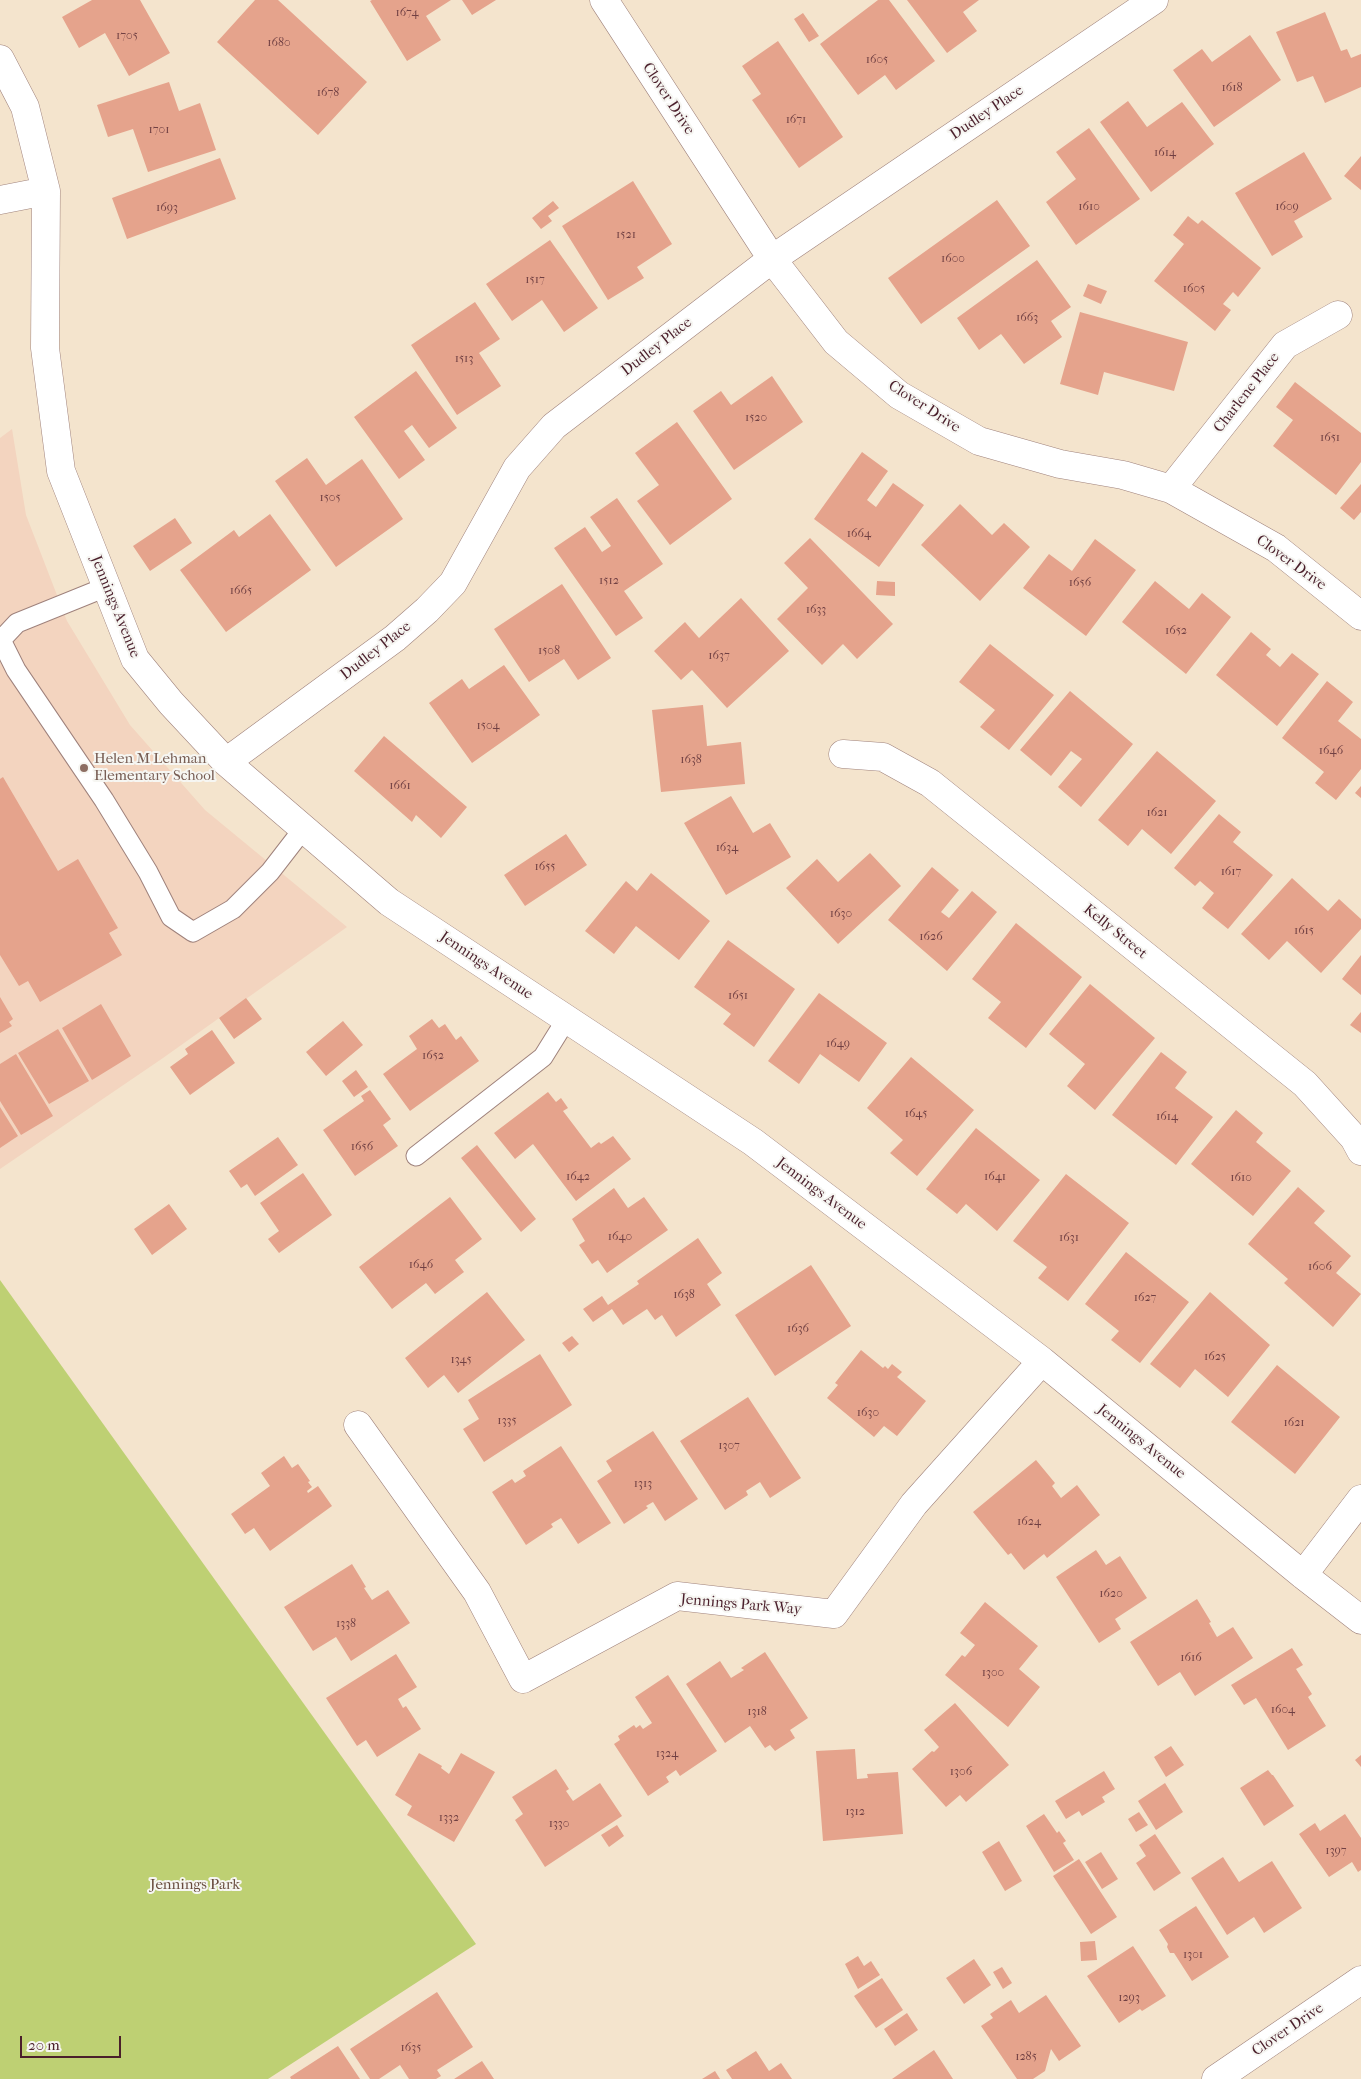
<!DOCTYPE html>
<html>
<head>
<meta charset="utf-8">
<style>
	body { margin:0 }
	#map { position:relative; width:1361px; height:2079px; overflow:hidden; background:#f4e4cd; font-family:"IM FELL French Canon",serif }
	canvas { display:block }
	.scale { position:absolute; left:20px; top:2036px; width:101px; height:22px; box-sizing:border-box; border:2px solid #4a1f2b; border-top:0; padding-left:6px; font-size:15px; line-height:18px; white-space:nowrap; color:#4a1f2b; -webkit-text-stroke:4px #f6f6f2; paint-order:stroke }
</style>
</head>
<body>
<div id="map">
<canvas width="1361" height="2079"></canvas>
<div class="scale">20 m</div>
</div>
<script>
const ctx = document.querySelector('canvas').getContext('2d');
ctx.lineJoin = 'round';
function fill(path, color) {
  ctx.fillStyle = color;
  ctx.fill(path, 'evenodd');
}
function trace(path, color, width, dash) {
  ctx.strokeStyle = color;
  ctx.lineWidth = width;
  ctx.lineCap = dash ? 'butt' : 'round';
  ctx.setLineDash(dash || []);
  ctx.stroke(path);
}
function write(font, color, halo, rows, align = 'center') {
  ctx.font = font + ' "IM FELL French Canon",serif';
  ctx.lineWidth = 4;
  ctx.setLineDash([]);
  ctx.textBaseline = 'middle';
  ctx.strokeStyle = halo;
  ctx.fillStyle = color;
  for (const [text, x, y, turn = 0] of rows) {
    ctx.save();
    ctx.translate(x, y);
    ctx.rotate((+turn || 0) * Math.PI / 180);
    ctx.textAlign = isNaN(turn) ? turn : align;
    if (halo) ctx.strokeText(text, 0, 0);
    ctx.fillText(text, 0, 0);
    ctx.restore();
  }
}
const built = new Path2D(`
	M12,429L26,515L67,621L130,725L205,810L347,927L163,1058L0,1169V438Z`);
const green = new Path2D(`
	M0,1280L476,1944L268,2079H0Z`);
const building = new Path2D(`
	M92,0H140L170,53L129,76L105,33L79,48L62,17Z
	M255,0H278L367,82L318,135L217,42Z
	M372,0H451L426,16L441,40L407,61L370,1Z
	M462,0H496L472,15Z
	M878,0H889L935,61L896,90L885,75L858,95L820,44Z
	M907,0H979L963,12L977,31L947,53Z
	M1325,12L1341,51L1347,49L1351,58L1361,54V87L1325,103L1313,76L1297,82L1276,32Z
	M803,13L819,36L809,42L794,19Z
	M1250,35L1281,80L1214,127L1173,70L1202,49L1212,62Z
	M778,41L843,137L799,168L752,100L761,94L742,66Z
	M169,82L179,111L200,103L216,150L148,172L133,129L108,137L97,105Z
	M1128,101L1147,127L1182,102L1214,144L1151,192L1100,122Z
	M1089,128L1140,199L1076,245L1046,202L1076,179L1056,152Z
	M1304,152L1332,199L1294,221L1303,237L1272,256L1235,193Z
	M1361,156V190L1344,176Z
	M220,158L236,199L127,239L112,198Z
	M633,181L672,244L637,267L644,278L608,300L562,226Z
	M997,200L1030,246L921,324L888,278Z
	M553,201L559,208L548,216L552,221L541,229L532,218Z
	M1188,216L1198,224L1202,220L1261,268L1238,297L1233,292L1223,304L1231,310L1215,331L1154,281L1184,244L1173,235Z
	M550,240L598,308L564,332L542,300L512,321L486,284Z
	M1037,260L1071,307L1051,321L1062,337L1024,364L1001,334L979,350L957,318Z
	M1088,284L1107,291L1101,304L1083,296Z
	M475,302L500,339L479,353L501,386L457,415L411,345Z
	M1080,312L1188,342L1174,391L1104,372L1098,395L1060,384Z
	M416,371L457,428L429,448L412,425L404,431L425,460L399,479L354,417Z
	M772,376L803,422L734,470L693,411L721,391L731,405Z
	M1295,382L1361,433V462L1336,495L1273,446L1293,420L1276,407Z
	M677,422L732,499L670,545L637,501L659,485L635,453Z
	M862,452L888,471L867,500L876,507L893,483L924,505L879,567L814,519Z
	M307,458L326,485L362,459L403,519L336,567L275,481Z
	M1361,484V512L1354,520L1340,508Z
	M617,498L663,564L624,591L643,618L616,636L554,548L585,527L602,552L611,546L590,517Z
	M960,504L992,535L1004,523L1030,547L980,601L921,545Z
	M270,514L311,570L226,632L180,570L234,530L239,537Z
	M175,518L192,543L150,571L133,546Z
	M810,538L893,624L857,659L843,644L822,665L777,619L808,588L784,563Z
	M1095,539L1136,570L1086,636L1023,588L1049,554L1072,571Z
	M877,581L895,582V596L876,595Z
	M1155,581L1189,609L1202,593L1231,617L1186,674L1122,622Z
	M562,584L611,658L578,680L564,659L529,682L494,629Z
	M741,598L789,651L727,708L692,670L681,680L654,651L685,622L699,638Z
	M1251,632L1271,649L1266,655L1280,667L1292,653L1319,674L1277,726L1216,675Z
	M990,644L1054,695L1009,750L980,727L995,710L959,682Z
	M504,665L540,715L472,763L429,703L462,679L469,689Z
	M1327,681L1353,702L1338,721L1361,739V769L1336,800L1315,783L1324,772L1282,738Z
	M1070,691L1133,744L1081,807L1058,787L1082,759L1071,751L1051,776L1020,750Z
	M703,705L707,746L741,742L745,784L661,792L652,710Z
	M384,736L467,807L441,838L416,815L412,822L354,771Z
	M1157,751L1216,801L1171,854L1142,829L1128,846L1098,820Z
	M3,777L58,871L78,859L118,928L109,933L122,955L40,1002L28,981L19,986L0,955V779Z
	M1361,786V798L1355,793Z
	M731,796L753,833L770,823L791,857L726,895L684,823Z
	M1219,814L1241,832L1233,842L1273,875L1228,929L1202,908L1214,893L1200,881L1195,886L1174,868Z
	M566,834L587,865L525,906L504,875Z
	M870,853L901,886L838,944L786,888L817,859L838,882Z
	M932,867L959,890L941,912L949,918L972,891L997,912L947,971L888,920Z
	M651,873L710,921L679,960L636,926L614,954L585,931L626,881L637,891Z
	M1292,878L1328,911L1339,899L1361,919V929L1321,973L1287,941L1269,960L1241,934Z
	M1016,923L1082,977L1026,1048L988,1018L1001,1002L972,979Z
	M728,940L795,989L754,1047L723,1024L731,1014L694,987Z
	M1361,955V995L1342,979Z
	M1090,984L1155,1038L1095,1110L1067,1086L1085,1064L1049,1034Z
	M819,993L887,1043L859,1082L820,1054L799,1084L768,1061Z
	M0,997L13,1019L9,1022L12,1026L0,1033Z
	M246,998L262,1019L234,1039L219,1018Z
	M101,1004L131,1056L92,1080L62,1028Z
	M1361,1012V1033L1350,1025Z
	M432,1019L439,1028L445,1024L456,1040L461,1036L479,1061L410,1111L383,1074L417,1049L409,1036Z
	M343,1021L363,1045L326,1076L306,1052Z
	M58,1029L89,1081L49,1104L18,1053Z
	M212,1030L235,1063L190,1095L170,1067L188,1054L185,1049Z
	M1161,1052L1187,1072L1175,1088L1213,1117L1176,1165L1112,1115Z
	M16,1054L53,1116L21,1135L0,1101V1064Z
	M911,1057L974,1110L917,1176L890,1153L903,1140L867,1108Z
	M356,1070L368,1087L354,1097L342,1081Z
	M370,1090L391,1119L383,1125L398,1146L355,1176L323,1130L364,1101L361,1096Z
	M548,1092L556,1102L561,1098L568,1108L563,1111L591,1148L599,1142L601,1144L613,1136L631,1159L576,1201L533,1144L515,1159L494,1133Z
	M0,1107L18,1136L0,1148Z
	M1236,1110L1263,1133L1256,1142L1291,1171L1253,1216L1191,1164Z
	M976,1128L1040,1180L997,1231L966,1204L957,1214L926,1189Z
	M278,1137L298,1165L255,1196L247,1184L241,1188L229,1171Z
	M477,1145L536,1219L521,1232L461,1158Z
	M303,1173L332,1215L279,1253L268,1239L279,1231L260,1203Z
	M1066,1174L1129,1223L1068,1301L1038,1278L1047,1267L1013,1241Z
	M1298,1187L1325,1211L1314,1223L1351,1256L1336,1273L1361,1294L1333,1327L1284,1283L1288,1279L1248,1244Z
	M614,1188L628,1208L644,1197L668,1230L607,1273L598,1260L592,1264L579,1245L585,1241L572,1219Z
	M450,1197L482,1239L455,1260L464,1272L435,1294L426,1283L392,1309L359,1267Z
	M169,1204L187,1229L152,1255L134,1229Z
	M698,1238L722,1273L707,1284L721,1305L676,1337L662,1315L655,1320L647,1309L623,1325L612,1309L593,1322L583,1309L602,1296L608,1305L639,1284L637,1281Z
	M1126,1252L1189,1302L1140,1363L1111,1340L1119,1331L1085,1304Z
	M811,1265L851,1326L775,1376L735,1315Z
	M487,1292L525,1340L458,1393L444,1375L428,1388L405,1358Z
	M1210,1292L1270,1345L1228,1397L1195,1369L1180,1388L1150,1364Z
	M572,1336L579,1344L569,1352L562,1343Z
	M861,1350L883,1368L885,1366L888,1369L892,1364L902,1372L897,1377L926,1401L897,1436L884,1426L874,1437L827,1398L838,1385L835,1383Z
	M540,1354L572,1405L484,1462L463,1429L479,1419L468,1400Z
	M1277,1365L1340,1417L1295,1474L1231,1422Z
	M748,1397L801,1478L770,1498L760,1482L746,1491L748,1495L725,1510L680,1441Z
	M653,1431L698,1499L665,1521L653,1502L646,1506L648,1508L624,1524L597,1481L612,1471L606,1461Z
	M561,1446L611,1523L578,1544L561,1518L551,1524L553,1527L526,1545L492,1492L512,1479L515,1483L526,1476L523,1471Z
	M284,1456L292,1468L298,1464L310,1481L308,1482L312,1487L307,1491L308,1493L318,1486L332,1506L270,1551L254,1528L245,1534L231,1514L270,1486L261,1473Z
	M1036,1460L1055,1483L1052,1486L1061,1498L1077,1485L1100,1515L1047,1558L1044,1554L1024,1570L1011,1553L1008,1555L973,1512Z
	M1096,1550L1106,1565L1120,1556L1147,1598L1115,1619L1121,1629L1099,1643L1056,1577Z
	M352,1564L366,1587L364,1588L372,1600L388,1590L410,1623L351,1661L336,1637L313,1651L284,1607Z
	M1197,1599L1211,1622L1209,1623L1217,1637L1233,1627L1253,1658L1195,1696L1180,1672L1158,1686L1130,1642Z
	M985,1602L1038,1646L1019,1669L1040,1687L1008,1727L945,1675L962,1655L965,1657L975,1645L960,1633Z
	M1292,1648L1303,1665L1296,1669L1312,1694L1308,1697L1326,1726L1288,1750L1256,1698L1244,1705L1231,1685Z
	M765,1652L808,1718L790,1730L795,1738L775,1751L770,1745L765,1748L750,1726L725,1743L686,1684L720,1661L731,1678L744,1670L741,1668Z
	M396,1654L417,1687L398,1699L403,1708L406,1706L421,1729L377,1757L366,1740L357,1746L326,1698Z
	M668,1675L717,1751L680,1776L676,1770L666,1777L669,1782L648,1796L614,1744L620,1740L618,1736L634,1725L636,1728L640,1725L643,1729L652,1723L635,1697Z
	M955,1703L1009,1765L966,1802L960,1795L946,1807L912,1769L932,1751L934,1752L939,1747L924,1730Z
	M1171,1746L1184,1765L1166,1777L1154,1757Z
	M855,1749L857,1779L868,1778L867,1774L898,1772L903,1834L823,1841L816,1751Z
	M419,1753L442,1766L441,1768L449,1774L461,1753L495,1772L454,1842L407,1815L412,1806L395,1795Z
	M1361,1755V1767L1355,1760Z
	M556,1769L569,1789L566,1791L573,1801L600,1783L622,1816L545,1867L515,1820L523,1814L512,1797Z
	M1268,1770L1272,1775H1273L1294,1806L1264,1826L1240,1788Z
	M1104,1771L1115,1789L1102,1797L1105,1802L1082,1816L1079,1811L1066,1819L1055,1801Z
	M1165,1783L1183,1812L1156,1830L1138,1801Z
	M1139,1812L1148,1825L1136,1832L1128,1819Z
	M1044,1814L1057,1833L1059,1831L1066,1841L1063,1843L1074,1860L1054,1872L1026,1826Z
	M1345,1814L1361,1838V1870L1358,1872L1352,1862L1329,1877L1299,1834L1315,1823L1320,1831Z
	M617,1825L624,1836L609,1847L601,1835Z
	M1155,1834L1181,1873L1154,1891L1136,1863L1146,1856L1139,1845Z
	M999,1841L1022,1881L1005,1891L982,1852Z
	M1101,1852L1118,1879L1102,1889L1085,1862Z
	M1223,1857L1239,1882L1272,1861L1302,1908L1264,1933L1254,1917L1227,1935L1191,1878Z
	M1079,1859L1117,1917L1091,1934L1053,1876Z
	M1196,1906L1229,1957L1192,1981L1174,1953H1170L1167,1947L1168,1944L1159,1930Z
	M1095,1941L1097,1960L1081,1961L1080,1942Z
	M1133,1946L1166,1996L1142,2011L1140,2009L1119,2023L1087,1976Z
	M858,1956L864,1966L871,1961L880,1975L858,1989L845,1964Z
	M974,1959L991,1985L964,2004L946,1978Z
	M1002,1967L1012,1983L1003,1989L993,1972Z
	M882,1978L903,2010L876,2028L854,1996Z
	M437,1992L473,2047L437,2070L441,2076L436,2079H409L400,2065L379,2079H370L350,2049Z
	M1046,1995L1081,2046L1059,2061L1051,2049L1045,2071L1033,2079H1017L981,2026L993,2018L990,2014L1011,2000L1019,2013Z
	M907,2013L918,2030L895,2046L884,2029Z
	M338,2046L360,2079H291L290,2077Z
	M934,2050L953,2079H892Z
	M756,2051L769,2071L781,2063L792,2079H732L726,2070Z
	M482,2061L494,2079H454Z
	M715,2071L720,2079H702Z`);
const service = new Path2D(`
	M106,587L17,623L1,640L16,670L104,800L148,872L171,917L193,932L233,909L270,872L304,828
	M416,1156L543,1057L566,1020`);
const minor = new Path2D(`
	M604,0L772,259L836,342L899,395L979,441L1060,464L1123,475L1171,489L1276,548L1361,616
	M0,59L25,107L46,191L45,348L61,471L135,659L171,703L226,762L389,902L753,1142L1042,1361L1303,1575L1361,1620
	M0,200L46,191
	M1171,489L1285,345L1338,315
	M843,754L883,757L930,783L1305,1084L1354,1138L1361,1151
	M226,762L395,638L427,610L453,583L517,468L554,426L772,259L1154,0
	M358,1425L477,1592L523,1679L677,1596L834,1614L914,1504L1042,1361
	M1303,1575L1361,1499
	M1216,2079L1361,1980`);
const markers = [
	[84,768,5,"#8d6e63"]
];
const numberNames = [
	["1674",407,13],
	["1705",127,36],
	["1680",279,43],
	["1605",877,60],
	["1618",1232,88],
	["1678",328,93],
	["1671",796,120],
	["1701",159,130],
	["1614",1165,153],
	["1610",1089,207],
	["1609",1287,207],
	["1693",167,208],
	["1521",626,235],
	["1600",953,259],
	["1517",535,280],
	["1605",1194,289],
	["1663",1027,318],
	["1513",464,359],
	["1520",756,418],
	["1651",1330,438],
	["1505",330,498],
	["1664",859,534],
	["1512",609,581],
	["1656",1080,583],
	["1665",241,591],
	["1633",816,610],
	["1652",1176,631],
	["1508",549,651],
	["1637",719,656],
	["1504",488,726],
	["1646",1331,751],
	["1638",691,760],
	["1661",400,786],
	["1621",1157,813],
	["1634",727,848],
	["1655",545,867],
	["1617",1231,872],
	["1630",841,914],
	["1615",1304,931],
	["1626",931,937],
	["1651",738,996],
	["1649",838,1044],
	["1652",433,1056],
	["1645",916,1114],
	["1614",1167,1117],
	["1656",362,1147],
	["1642",578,1177],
	["1641",995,1177],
	["1610",1241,1178],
	["1640",620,1237],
	["1631",1069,1238],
	["1646",421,1265],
	["1606",1320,1267],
	["1638",684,1295],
	["1627",1145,1298],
	["1636",798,1329],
	["1625",1215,1357],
	["1345",461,1360],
	["1630",868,1413],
	["1335",507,1421],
	["1621",1294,1423],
	["1307",729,1446],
	["1313",643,1484],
	["1624",1029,1522],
	["1620",1111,1594],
	["1338",346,1624],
	["1616",1191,1658],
	["1300",993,1673],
	["1604",1283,1710],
	["1318",757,1712],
	["1324",667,1754],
	["1306",961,1772],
	["1312",855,1812],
	["1332",449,1818],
	["1330",559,1824],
	["1397",1336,1851],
	["1301",1193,1955],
	["1293",1129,1998],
	["1635",411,2048],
	["1285",1026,2057]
];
const streetNames = [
	["Clover Drive",668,99,57],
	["Dudley Place",987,113,-34],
	["Dudley Place",657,347,-38],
	["Charlene Place",1247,393,-52],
	["Clover Drive",924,407,33],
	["Clover Drive",1291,563,36],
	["Jennings Avenue",115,607,68],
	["Dudley Place",376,651,-38],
	["Kelly Street",1115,932,39],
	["Jennings Avenue",486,966,34],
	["Jennings Avenue",821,1194,37],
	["Jennings Avenue",1141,1442,39],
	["Jennings Park Way",741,1605,5],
	["Clover Drive",1288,2030,-34]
];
const educationNames = [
	["Helen M Lehman",94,759],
	["Elementary School",94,776]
];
const parkNames = [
	["Jennings Park",195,1885]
];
fill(built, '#f3d4bf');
fill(green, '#bed073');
fill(building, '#e5a38c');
trace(service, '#9f827c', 21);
trace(minor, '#9f827c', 29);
trace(service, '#fff', 19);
trace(minor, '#fff', 28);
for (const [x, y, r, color] of markers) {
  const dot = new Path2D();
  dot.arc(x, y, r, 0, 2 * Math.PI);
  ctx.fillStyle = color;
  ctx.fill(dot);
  trace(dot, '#f6f6f2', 2);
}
write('12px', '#714043', null, numberNames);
write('15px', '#4a1f2b', '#f6f6f2', streetNames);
write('15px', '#785e54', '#f6f6f2', educationNames, 'left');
write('15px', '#674b3d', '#f6f6f2', parkNames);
</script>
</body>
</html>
